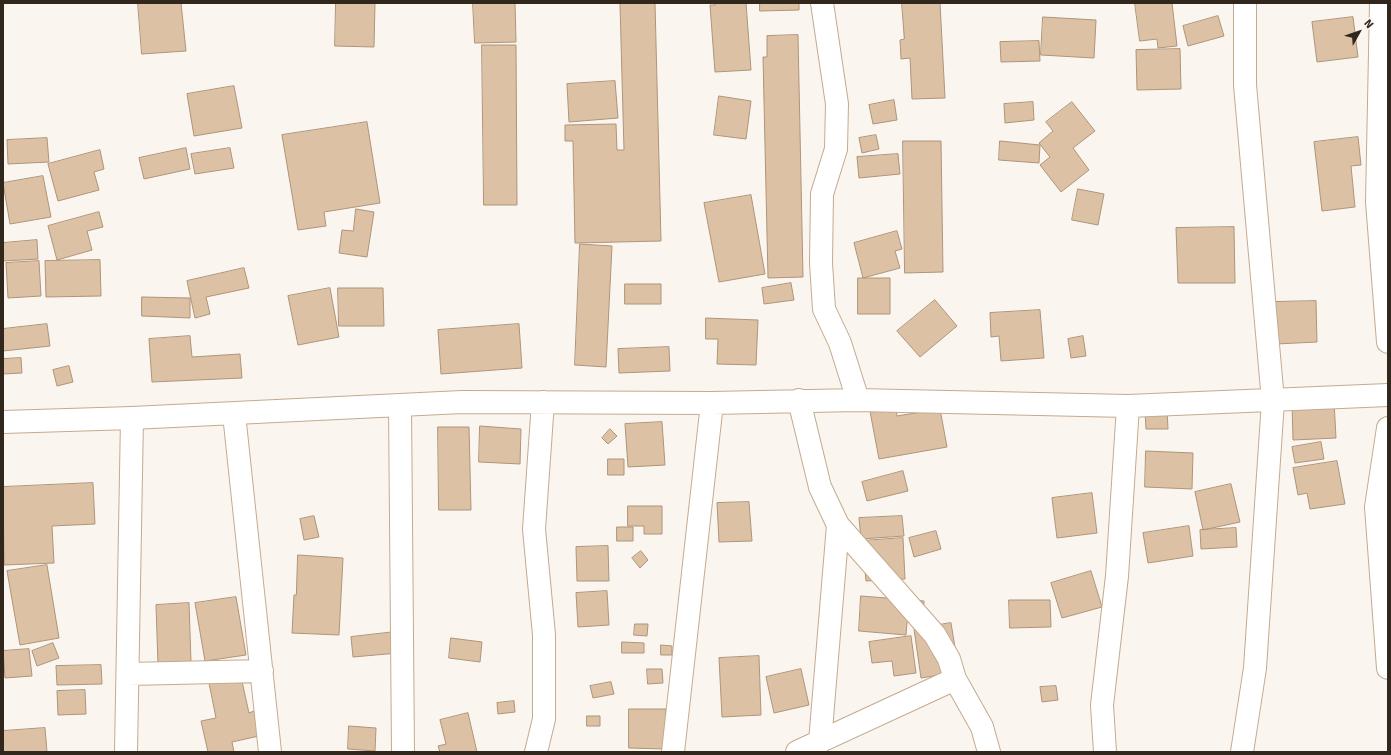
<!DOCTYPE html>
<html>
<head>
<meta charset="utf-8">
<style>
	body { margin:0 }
	#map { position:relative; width:1391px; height:755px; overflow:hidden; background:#fbf5ef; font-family:Signika,sans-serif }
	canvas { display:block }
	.frame { position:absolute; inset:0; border:4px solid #31271c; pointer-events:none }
	.north { position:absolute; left:1339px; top:12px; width:40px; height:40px; -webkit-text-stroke:3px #fbf5ef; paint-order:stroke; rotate:50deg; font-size:11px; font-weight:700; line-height:16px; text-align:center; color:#31271c }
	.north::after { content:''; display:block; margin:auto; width:14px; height:18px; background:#31271c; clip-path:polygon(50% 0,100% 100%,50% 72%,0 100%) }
</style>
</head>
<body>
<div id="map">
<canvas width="1391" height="755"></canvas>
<div class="frame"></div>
<div class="north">N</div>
</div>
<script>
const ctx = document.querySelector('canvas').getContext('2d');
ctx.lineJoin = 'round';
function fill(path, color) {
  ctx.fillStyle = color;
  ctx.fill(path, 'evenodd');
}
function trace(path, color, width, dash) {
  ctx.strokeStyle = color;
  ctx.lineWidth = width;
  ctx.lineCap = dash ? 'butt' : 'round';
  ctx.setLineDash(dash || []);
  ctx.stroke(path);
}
const building = new Path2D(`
	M138,3H181L186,51L142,54Z
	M336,3H375L374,47L335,46Z
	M473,3H515L516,42L475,43Z
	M655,3L661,241L575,243L573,141H565V125L616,124L617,150H624L620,4Z
	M715,3H746L751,70L715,72L710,5H715Z
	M760,3H799V10L760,11Z
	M902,3H940L945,98L912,99L910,58L901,59L900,40L904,39Z
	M1135,3H1172L1177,46L1158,48L1157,39L1140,41Z
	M1218,16L1224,36L1188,46L1183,26Z
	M1043,17L1096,20L1094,58L1041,55Z
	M1353,17L1358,57L1317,62L1312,22Z
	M798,35L803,277L768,278L763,57H767V36Z
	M1039,41L1040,61L1001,62L1000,42Z
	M482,45H516L517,205H484Z
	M1180,49L1181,89L1137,90L1136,50Z
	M615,81L618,118L569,122L567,84Z
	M234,86L242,128L194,136L187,94Z
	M719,96L751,101L746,139L714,135Z
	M894,100L897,120L873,124L869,105Z
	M1033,102L1034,120L1005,123L1004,104Z
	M1072,102L1095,131L1073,148L1089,170L1061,192L1040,165L1050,157L1039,143L1053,131L1046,122Z
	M367,122L380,203L324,212L326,226L298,230L282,135Z
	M876,135L879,149L862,153L859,138Z
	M1358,137L1361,165L1351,166L1355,207L1322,211L1314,142Z
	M47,138L49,162L8,164L7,140Z
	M903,141H941L943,272L905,273Z
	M1000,141L1040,145L1039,163L999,160Z
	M186,148L190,169L144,179L139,158Z
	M230,148L234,168L195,174L191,154Z
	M100,150L104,169L94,172L99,190L58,201L48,164Z
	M898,154L900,174L859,178L857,157Z
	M43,176L51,217L10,224L3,183Z
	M1078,189L1104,194L1098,225L1072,220Z
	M751,195L765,274L719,282L704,203Z
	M356,209L374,212L367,257L339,253L342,230L353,231Z
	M99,212L103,227L87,231L92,250L57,260L48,226Z
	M1234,227L1235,283H1178L1176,228Z
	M897,231L902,249L895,251L900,268L863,278L854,243Z
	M37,240L38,259L3,261V243Z
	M580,244L612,246L606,367L575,365Z
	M100,260L101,296L46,297L45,261Z
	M39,261L41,296L8,298L6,263Z
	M244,268L249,288L206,297L210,314L195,318L187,281Z
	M858,278H890V314H858Z
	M791,283L794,300L764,304L762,288Z
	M625,284H661V304H625Z
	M330,288L339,337L298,345L288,296Z
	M338,288H383L384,326H339Z
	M142,297L190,298V318L142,316Z
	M935,300L957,326L920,357L897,331Z
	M1316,301L1317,342L1276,344L1274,302Z
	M1040,310L1044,358L1001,361L999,336L991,337L990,313Z
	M706,318L758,320L756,365L717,364L718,339H706Z
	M47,324L50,346L3,351V329Z
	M519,324L522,368L441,374L438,330Z
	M190,336L192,357L240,354L242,378L152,382L149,339Z
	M1083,336L1086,356L1071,358L1068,339Z
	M669,347L670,371L619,373L618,349Z
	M21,358L22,373L3,374V359Z
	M69,366L73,382L57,386L53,370Z
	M1334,401L1336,438L1293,440L1292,403Z
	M895,402L897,416L940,409L947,447L879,459L869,406Z
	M1167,409L1168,429H1146L1145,410Z
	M662,422L665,465L628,467L625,424Z
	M480,426L521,429L520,464L479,462Z
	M438,427H469L471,510H439Z
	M610,429L617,436L608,444L602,438Z
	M1321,442L1324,459L1295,463L1292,447Z
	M1146,451L1193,453L1192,489L1145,487Z
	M608,459H624V475H608Z
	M1337,461L1345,504L1310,509L1307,493L1298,495L1293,468Z
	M903,471L908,491L867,501L862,482Z
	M93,483L95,524L52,526L54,563L4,565L3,487Z
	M1231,484L1240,522L1203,530L1195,492Z
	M1092,493L1097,533L1057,538L1052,498Z
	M749,502L752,541L719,542L717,503Z
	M628,506H662V534H644V526H628Z
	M314,516L319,537L304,540L300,519Z
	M902,516L904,536L861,539L859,518Z
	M1189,526L1193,556L1148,563L1143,533Z
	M617,527H633V541H617Z
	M1236,528L1237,547L1201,549L1200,530Z
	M936,531L941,549L914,557L909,538Z
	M903,538L905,579L866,581L862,541Z
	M608,546L609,581H577L576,547Z
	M641,551L648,560L640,568L632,558Z
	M298,555L343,558L339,635L292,633L294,595H296Z
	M47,565L59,638L20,645L7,571Z
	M1091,571L1102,607L1062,618L1051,583Z
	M607,591L609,625L578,627L576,593Z
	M861,596L924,601L923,623L907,622L906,635L859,631Z
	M236,597L246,655L205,661L195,603Z
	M1009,600H1050L1051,627L1010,628Z
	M189,603L191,662L158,664L156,605Z
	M951,623L959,672L921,678L914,629Z
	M635,624H648L647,636L634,635Z
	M395,632L398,653L353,657L351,637Z
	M911,636L916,673L894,676L892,661L872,663L869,642Z
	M451,638L482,642L480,662L449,658Z
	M622,642L644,643V653H622Z
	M53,643L59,658L37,666L32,651Z
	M661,645L672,646V655H661Z
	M29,649L32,676L5,678L3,651Z
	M759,656L761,715L722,717L719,658Z
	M101,665L102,684L57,685L56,666Z
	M647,669H662L663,683L648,684Z
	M801,669L809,705L774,713L766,677Z
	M241,677L249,713L254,711L259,736L232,742L234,752H208L201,721L216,718L209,683Z
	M611,682L614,694L593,698L590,686Z
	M1056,686L1058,700L1042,702L1040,687Z
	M85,690L86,714L58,715L57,691Z
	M514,701L515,712L498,714L497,703Z
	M629,709H666L665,749L629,748Z
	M468,713L477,752H440L438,746L446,744L440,720Z
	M587,716H600V726H587Z
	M349,726L376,728L375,751L348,749Z
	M45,728L47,752H3V731Z`);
const minor = new Path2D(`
	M822,3L837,104L836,149L822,194L821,263L824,309L840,343L858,400
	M1381,3L1377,202L1388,342
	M799,400L820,487L838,525L935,635L949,659L955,679L982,727L989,752
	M400,405L403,752
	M234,414L270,752
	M3,422L132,418L462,402L712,403L858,400L1128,406L1388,395
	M1388,428L1376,507L1388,668
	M128,674L262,671
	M820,742L838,525
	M126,752L132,418
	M536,752L544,719V635L534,529L543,402
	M673,752L712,403
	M797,752L955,679
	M1105,752L1102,705L1117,576L1128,406
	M1242,752L1255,668L1273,401L1245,85V3`);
fill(building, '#dcc1a5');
trace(building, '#ae9479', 1);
trace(minor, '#c4aa8f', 24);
trace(minor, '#fff', 22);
</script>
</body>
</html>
